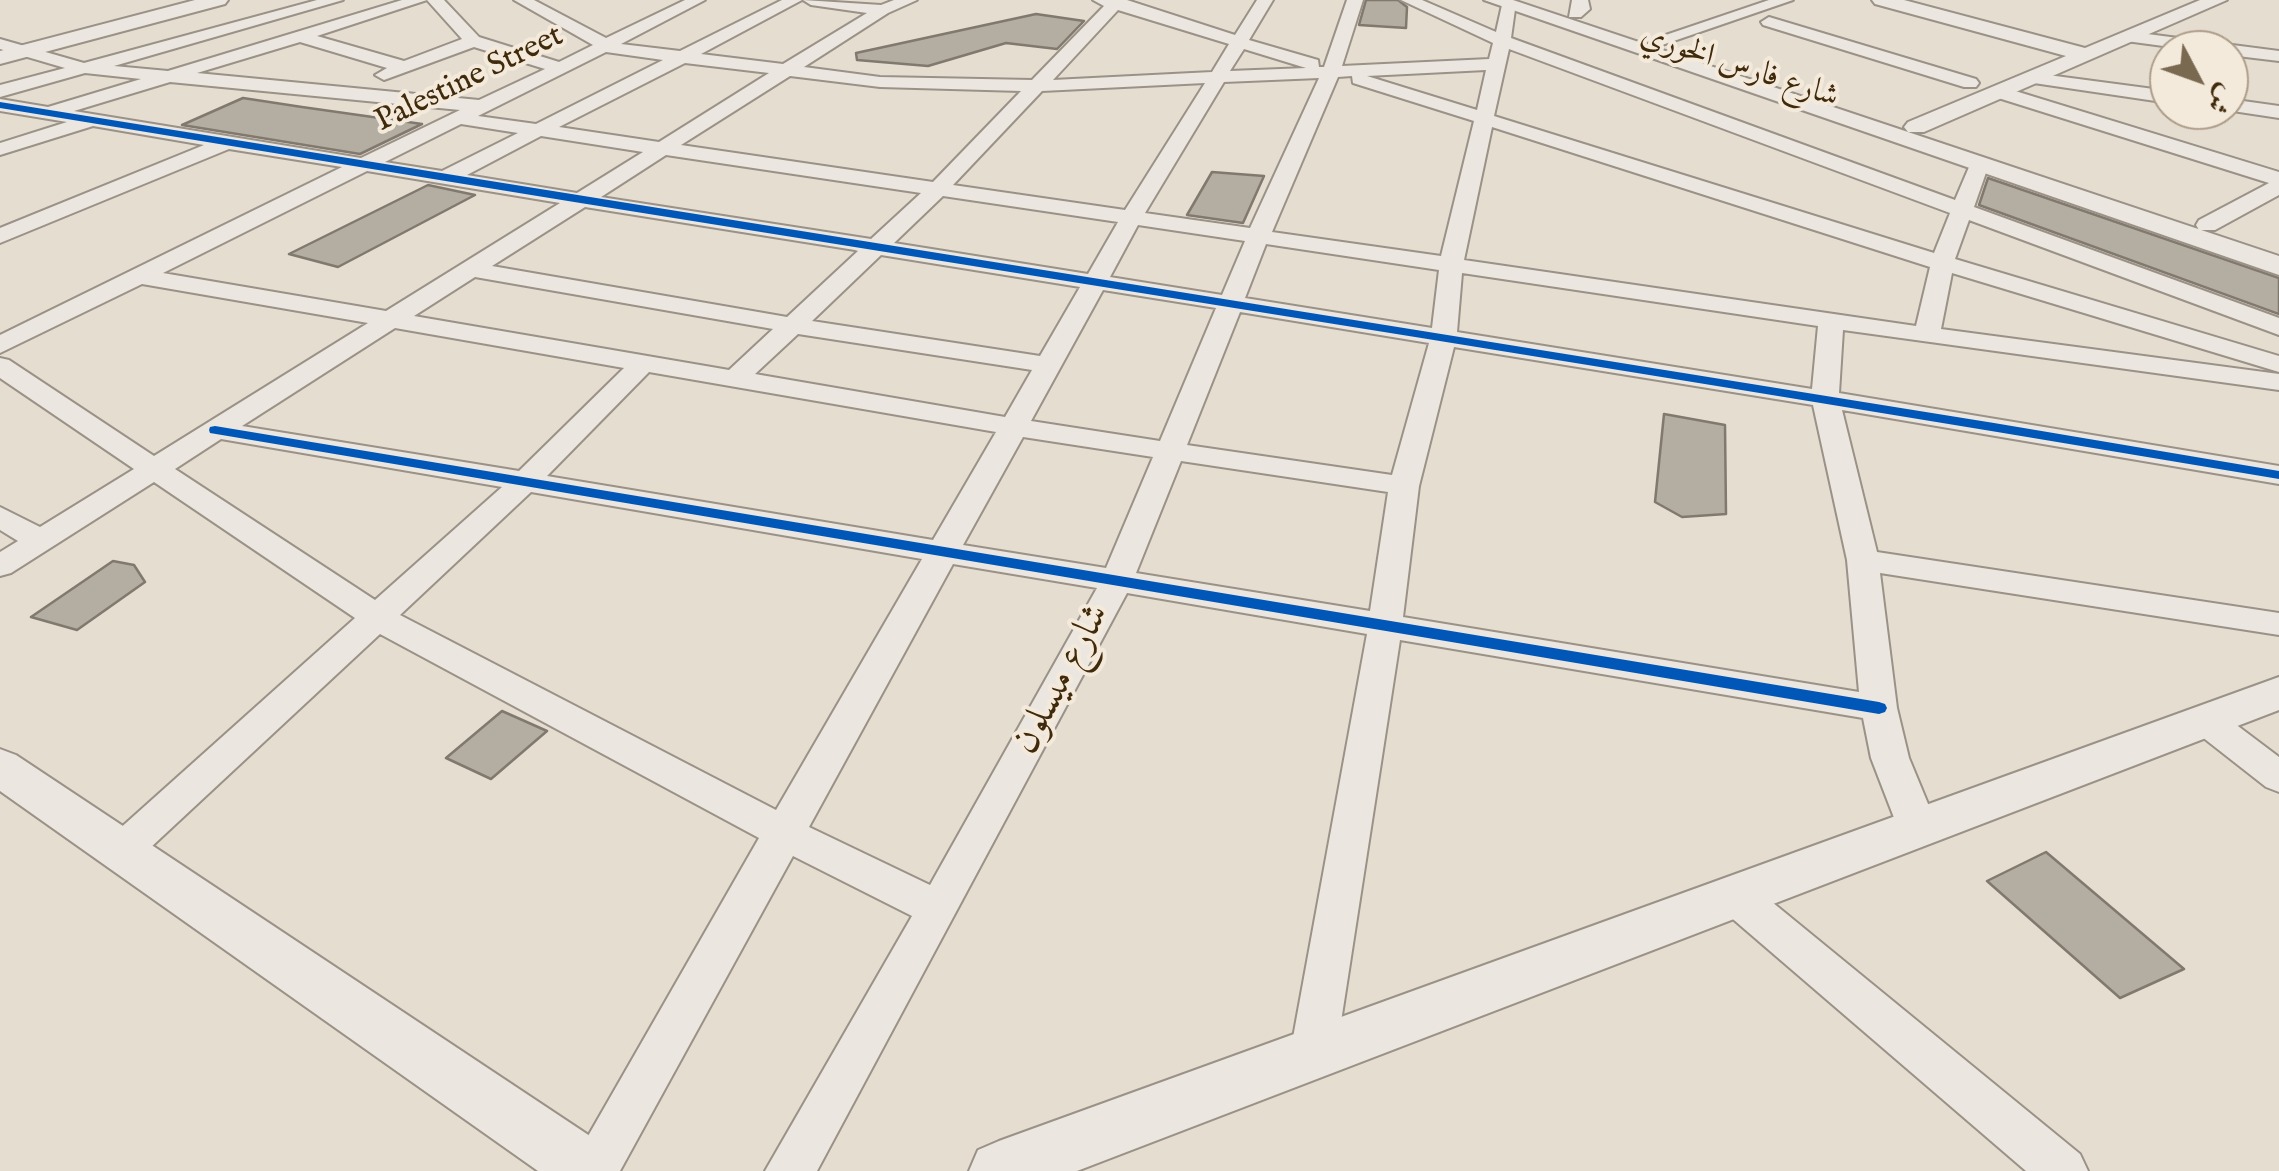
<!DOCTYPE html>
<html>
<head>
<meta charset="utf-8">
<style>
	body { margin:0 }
	#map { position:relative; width:2279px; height:1171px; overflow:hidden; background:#e5ddd0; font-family:"IM FELL English",Amiri,serif }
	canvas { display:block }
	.north { position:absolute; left:2149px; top:30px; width:100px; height:100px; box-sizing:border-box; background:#f4eadb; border:2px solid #ac9d88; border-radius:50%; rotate:131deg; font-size:28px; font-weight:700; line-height:40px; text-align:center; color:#402a0c }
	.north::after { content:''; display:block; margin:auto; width:35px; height:45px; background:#7a6951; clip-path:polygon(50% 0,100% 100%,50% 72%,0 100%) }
</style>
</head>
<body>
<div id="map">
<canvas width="2279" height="1171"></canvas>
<div class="north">ش</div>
</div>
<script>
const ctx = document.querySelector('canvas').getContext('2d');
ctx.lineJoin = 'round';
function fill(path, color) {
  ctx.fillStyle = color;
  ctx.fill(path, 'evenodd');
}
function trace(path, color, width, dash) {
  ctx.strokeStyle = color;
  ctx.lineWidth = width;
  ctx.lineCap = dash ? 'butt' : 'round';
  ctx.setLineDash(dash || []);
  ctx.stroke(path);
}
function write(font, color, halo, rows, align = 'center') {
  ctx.font = font + ' "IM FELL English",Amiri,serif';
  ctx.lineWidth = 8;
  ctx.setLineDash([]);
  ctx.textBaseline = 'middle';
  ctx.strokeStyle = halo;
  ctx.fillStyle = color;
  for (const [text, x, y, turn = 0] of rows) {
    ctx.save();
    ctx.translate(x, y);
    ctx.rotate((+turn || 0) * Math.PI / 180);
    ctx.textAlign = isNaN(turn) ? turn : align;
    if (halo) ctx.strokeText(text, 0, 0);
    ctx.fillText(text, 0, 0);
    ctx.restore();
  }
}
const building = new Path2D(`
	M1366,0H1398L1407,7L1406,28L1359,25Z
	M1036,14L1084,21L1057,49L1006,43L928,66L857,60L856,53Z
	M243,98L302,107L422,124L360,154L182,125Z
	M1212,172L1264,176L1243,223L1187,215Z
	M1988,178L2279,278V314L1979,205Z
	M428,185L475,195L338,267L289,254Z
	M1664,414L1725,425L1726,514L1682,517L1655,502Z
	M113,561L134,565L145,582L77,630L31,617Z
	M502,711L547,731L491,779L446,758Z
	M2046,852L2184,969L2120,998L1987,881Z`);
const minor = new Path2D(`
	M317,0H343L114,66L168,71L402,0H427L317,36L404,61L462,39L427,0H444L479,37L559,62L593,45L514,0H534L606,38L685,0H705L621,44L680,51L782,0H802L701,54L783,64L867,13L811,5L803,0L881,5L894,0H917L888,13L804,67L880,77L1032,80L1104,6L1093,0H1127L1235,35L1257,0H1273L1249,40L1318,60L1319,67H1324L1347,0H1363L1342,66L1489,59L1493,43L1401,0H1422L1496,32L1502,5L1516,2L1511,38L1955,200L1972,160H1986L1989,164L1974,207L2279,318V335L1969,220L1955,259L2279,356V372L1952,273L1941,329L2279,374V390L1843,330L1839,393L2279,466V484L1842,410L1877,552L2279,613V635L1880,573L1897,708L1909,758L1938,828L1932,839L1918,844L1904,839L1898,828L1871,758L1863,718L1400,640L1336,1054L1329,1069L1313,1075L1297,1069L1290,1054L1367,634L1127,593L817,1171H765L912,916L793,856L620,1171H568L759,838L380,634L135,862L121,867L107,862L101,851L107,840L355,618L154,482L11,573L0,576V552L18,541L0,530V507L40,527L134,469L0,378V358L9,360L154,456L368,323L142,284L0,353V335L342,167L229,149L0,243V228L204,145L93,126L0,155V143L67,122L0,111V99L48,107L141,79L85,73L0,97V85L65,68L0,49V39L84,63ZM1118,10L1229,44L1212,72L1053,80ZM300,42L387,68L375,75L384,80L474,47L545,69L479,100L197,73ZM1244,49L1306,68L1230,71ZM1509,49L1950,213L1934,253L1494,116ZM606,52L663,60L536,124L478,116ZM685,63L769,73L659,142L559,127ZM1486,70L1477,110L1367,76ZM790,76L880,87L1021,91L933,182L681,145ZM1352,76L1353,83L1474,121L1441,256L1272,232L1338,77ZM1319,78L1250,228L1145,213L1224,82ZM170,82L460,110L361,158L74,111ZM1205,83L1125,210L953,185L1042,91ZM461,124L518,133L442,171L385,162ZM1492,127L1930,267L1916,326L1464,260ZM541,136L643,152L577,193L467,175ZM666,155L921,193L871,239L601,197ZM367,171L560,203L386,311L163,273ZM943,196L1118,222L1088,274L894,243ZM585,207L855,250L858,251L787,317L492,266ZM1138,225L1245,241L1222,295L1110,277ZM1266,244L1439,270L1432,328L1245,298ZM881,255L1080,287L1040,356L812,321ZM1462,273L1818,326L1812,389L1457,332ZM475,277L773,329L729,370L414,316ZM1103,290L1216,308L1160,441L1031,421ZM1240,312L1429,343L1392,475L1187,445ZM395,328L624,368L519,471L242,426ZM798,334L1032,370L1005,417L755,374ZM1454,347L1813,405L1847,560L1859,692L1403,617L1419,486ZM649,372L996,432L933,540L547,476ZM1023,437L1153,457L1106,568L963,545ZM221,439L502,487L375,600L175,469ZM1181,461L1388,492L1370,611L1136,573ZM531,492L922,559L776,810L400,615ZM953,564L1097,588L930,885L809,827Z
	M1572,0H1588L1590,9L1581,17H1569Z
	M1769,0H1793L1662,45L1648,41Z
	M1769,17L1976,79L1979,83L1976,87H1964L1763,25L1761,22Z
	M2132,32L2279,51V61L2229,55V50H2193L2126,41V33Z
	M2033,73L2169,91V103L2027,82V74Z
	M1999,86L2279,172V195L2215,230H2199L2196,225L2199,220L2269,183L1992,96V88Z
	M2229,99L2279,106V118L2226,110Z
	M2205,707L2218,711L2279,757V792L2266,787L2192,729L2187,720L2192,711Z
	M1735,879L1750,884L2080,1154L2088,1171H2026L1720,908L1714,896L1720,884Z`);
const tertiary = new Path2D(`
	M195,0H228L225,4L0,64V51Z
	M1484,0H1513L1908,132L1904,127L1908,122L2066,56L1875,4L1872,0H1904L2085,48L2200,0H2227L1924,132H1908L2279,256V275Z
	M2279,677V710L1077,1171H969L978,1150L999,1141Z
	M0,749L16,755L611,1150L620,1171H538L0,791Z`);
const cycleway = new Path2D(`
	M0,102L1994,423L2279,471V479C1520,351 759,234 0,108Z
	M215,426L1879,702L1885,704L1887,708L1885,712L1879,714L210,433L209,430L210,427Z`);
const farStreetnames = [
	["شارع فارس الخوري",1739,68,18],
	["Palestine Street",470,80,-26]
];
const streetNames = [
	["شارع ميسلون",1063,680,-62]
];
fill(building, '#b4ada2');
trace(building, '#81796e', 2.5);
trace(minor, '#9a9287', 4);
trace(tertiary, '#9a9287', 4);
fill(minor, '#ebe6e0');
fill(tertiary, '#ebe6e0');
fill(cycleway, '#0057b8');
write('32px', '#402a0c', '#f4eadb', farStreetnames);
write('38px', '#402a0c', '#f4eadb', streetNames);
</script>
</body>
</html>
